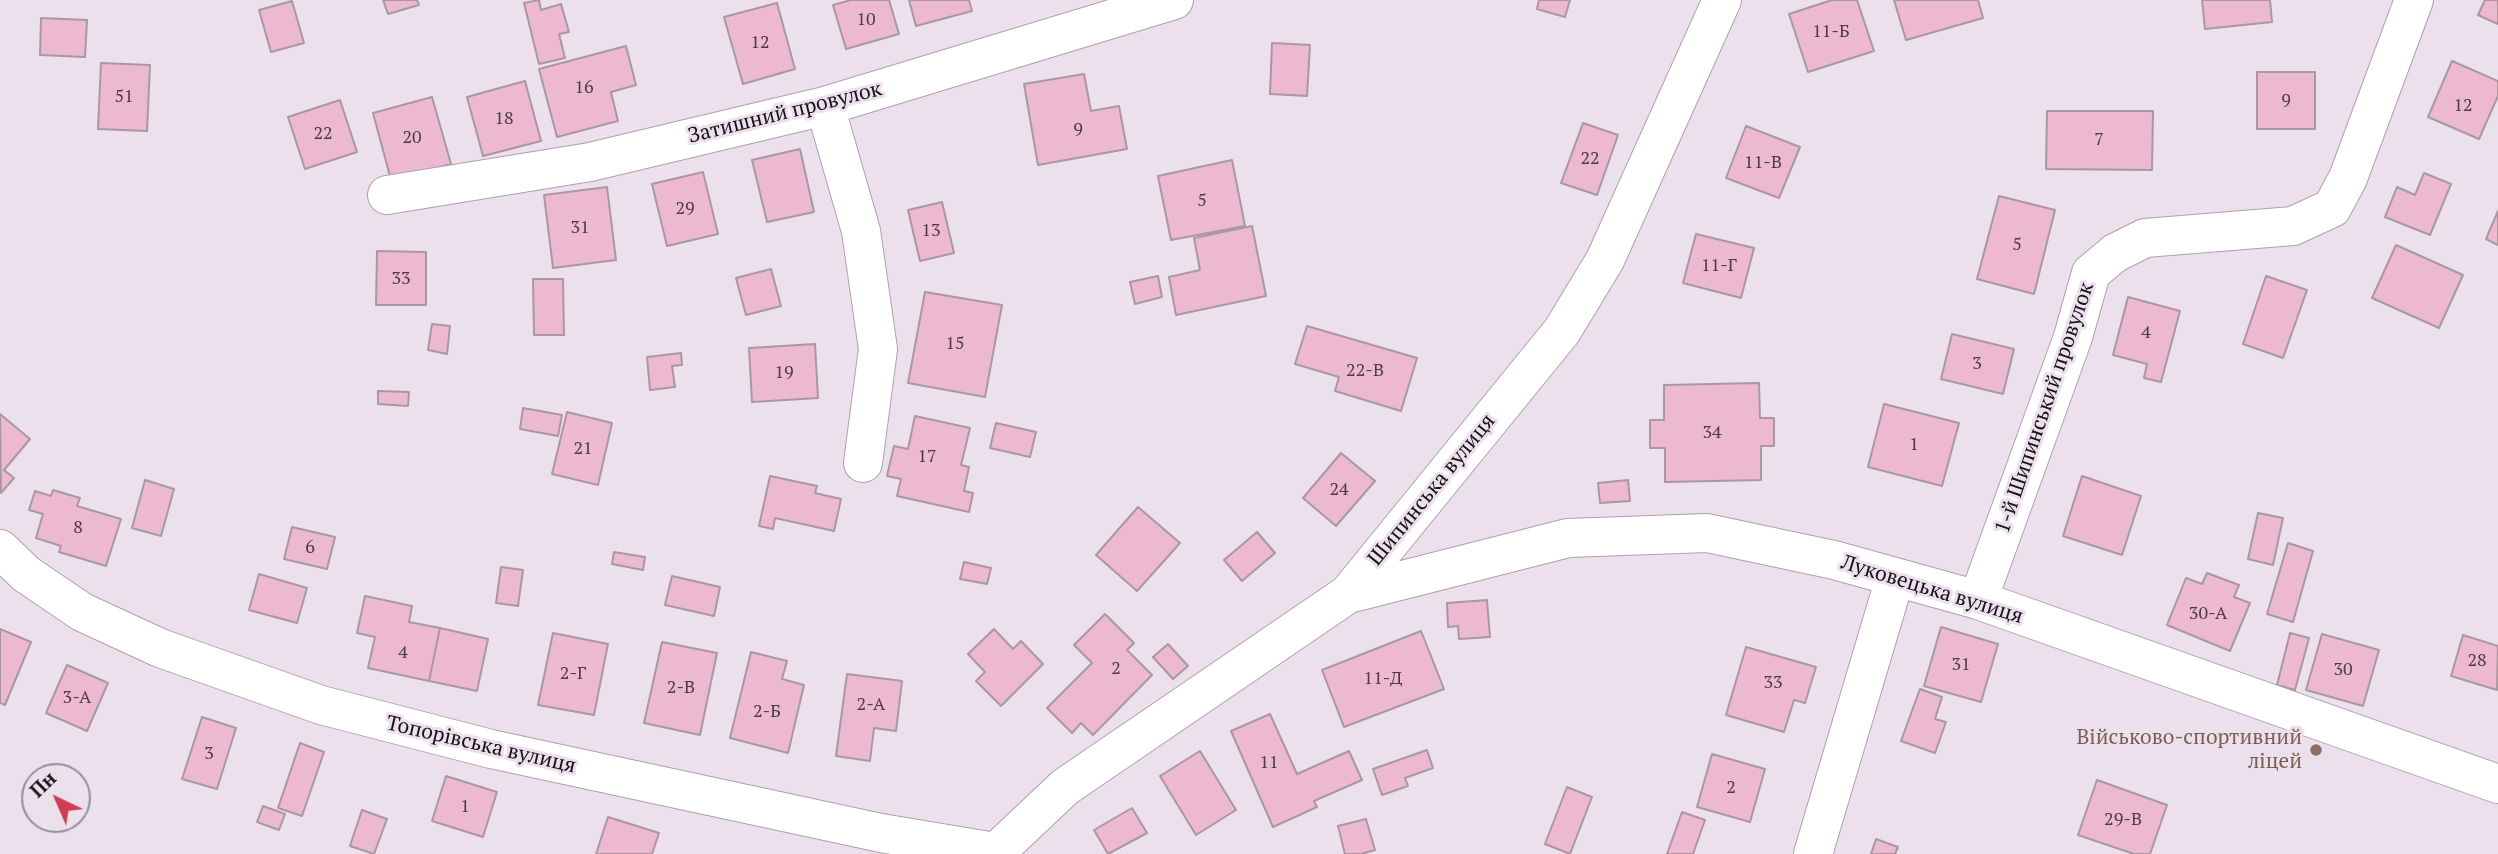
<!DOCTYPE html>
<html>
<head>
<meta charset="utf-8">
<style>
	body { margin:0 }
	#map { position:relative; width:2498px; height:854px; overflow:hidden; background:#ece0ec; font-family:"PT Serif",serif }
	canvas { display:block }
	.north { position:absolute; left:21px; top:763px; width:70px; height:70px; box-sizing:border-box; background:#ece0ec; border:2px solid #968e96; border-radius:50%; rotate:316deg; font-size:19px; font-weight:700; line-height:28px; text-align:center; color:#161216 }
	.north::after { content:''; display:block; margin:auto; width:24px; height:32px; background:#cd3d53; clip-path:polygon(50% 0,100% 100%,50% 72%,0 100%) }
</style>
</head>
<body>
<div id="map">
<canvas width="2498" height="854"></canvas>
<div class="north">Пн</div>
</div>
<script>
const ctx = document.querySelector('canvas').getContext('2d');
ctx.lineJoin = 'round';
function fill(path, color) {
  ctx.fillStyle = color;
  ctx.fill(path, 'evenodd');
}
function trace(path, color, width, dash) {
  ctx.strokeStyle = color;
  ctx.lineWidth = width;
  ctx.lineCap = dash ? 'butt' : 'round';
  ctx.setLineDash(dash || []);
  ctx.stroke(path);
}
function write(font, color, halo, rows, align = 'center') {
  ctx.font = font + ' "PT Serif",serif';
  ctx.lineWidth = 6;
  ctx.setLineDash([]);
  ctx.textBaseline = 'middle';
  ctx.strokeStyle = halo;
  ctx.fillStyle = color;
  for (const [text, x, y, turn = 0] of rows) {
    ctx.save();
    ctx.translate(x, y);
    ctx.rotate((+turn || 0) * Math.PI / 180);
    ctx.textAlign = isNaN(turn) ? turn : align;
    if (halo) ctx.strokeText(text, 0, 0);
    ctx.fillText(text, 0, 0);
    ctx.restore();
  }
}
const building = new Path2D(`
	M383,0H417L419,5L388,14Z
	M539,0L541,10L561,4L569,32L559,34L565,58L539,64L524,3Z
	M851,0H889L899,34L846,49L833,5Z
	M909,0H969L972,11L916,26Z
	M1539,0H1570L1565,17L1537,9Z
	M1832,0H1857L1874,51L1808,72L1789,14Z
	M1894,0H1978L1983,18L1906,40Z
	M2202,0H2270L2272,22L2205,29Z
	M2485,0H2498V24L2478,15Z
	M292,1L304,43L271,52L259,10Z
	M777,3L795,69L743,84L724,17Z
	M41,18L87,20L85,57L40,55Z
	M1272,43L1310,45L1307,96L1270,94Z
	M626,46L636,85L611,92L618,121L557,137L539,69Z
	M2452,61L2498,81V96L2479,139L2428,117Z
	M101,63L150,65L147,131L98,129Z
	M2257,72H2315V129H2257Z
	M1084,74L1091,111L1119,106L1127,149L1038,165L1024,84Z
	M525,81L541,141L483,156L467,97Z
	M432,97L451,164L391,180L373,113Z
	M340,100L357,152L305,169L288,117Z
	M2047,111H2153L2152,170L2046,169Z
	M1583,123L1618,135L1597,195L1561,183Z
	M1746,126L1800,147L1779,198L1726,178Z
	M800,149L814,212L767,222L752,160Z
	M1232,160L1245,226L1171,240L1158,176Z
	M703,172L718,234L667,246L652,184Z
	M2424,173L2451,184L2430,235L2385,217L2397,187L2415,195Z
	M607,187L616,260L553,268L544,195Z
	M1999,196L2055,210L2034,294L1977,279Z
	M942,202L954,253L920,261L908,210Z
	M2498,211V245L2486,239Z
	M1252,226L1266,296L1176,315L1169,277L1200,270L1194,238Z
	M1696,234L1754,248L1741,298L1683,283Z
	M2396,245L2463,275L2439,328L2372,298Z
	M377,251L426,252V305H376Z
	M771,269L781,306L746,315L736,278Z
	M1158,276L1162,297L1135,304L1130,282Z
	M2266,276L2307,290L2283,358L2243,344Z
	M533,279H563L564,335H534Z
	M925,292L1002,305L985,397L908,383Z
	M2128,297L2180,311L2161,382L2144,378L2147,364L2113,355Z
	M432,324L450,326L447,354L428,350Z
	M1307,326L1417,358L1401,411L1335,391L1339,377L1295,364Z
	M1952,334L2014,349L2003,394L1941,379Z
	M815,344L818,398L752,402L749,348Z
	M681,353L682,365L672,366L675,387L650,390L647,357Z
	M1759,383L1760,418H1774V446H1761V480L1665,482V448H1650V420H1664V385Z
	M378,391L409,392L408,406L378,404Z
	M1884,404L1959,423L1942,486L1868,467Z
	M523,408L562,415L558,436L520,429Z
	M567,412L612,423L598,485L552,474Z
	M0,414L30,439L4,470L14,478L1,493Z
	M915,416L970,428L961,465L969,467L964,491L973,493L969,512L897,496L901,479L887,476L894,446L908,449Z
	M996,423L1036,432L1030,457L990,448Z
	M1341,453L1375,481L1336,526L1303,498Z
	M770,476L817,486L815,493L841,499L834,531L775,518L773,529L759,526Z
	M2082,476L2141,496L2122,555L2063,536Z
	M145,480L174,489L161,536L132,528Z
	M1628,480L1630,501L1600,503L1598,483Z
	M53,490L80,498L77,506L121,519L106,566L59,552L61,546L36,538L43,514L29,510L35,491L51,496Z
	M1138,507L1180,543L1137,591L1096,555Z
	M2258,513L2283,518L2273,565L2248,559Z
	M292,527L335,537L327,569L284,559Z
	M1257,532L1275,553L1242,581L1224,560Z
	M2288,543L2313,551L2293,622L2267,614Z
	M614,552L645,557L643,570L612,564Z
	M964,562L991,568L987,584L960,579Z
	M501,567L523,570L518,606L496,603Z
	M2207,573L2239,585L2234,597L2250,603L2230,651L2167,625L2186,578L2202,584Z
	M259,574L307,588L297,623L249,610Z
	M672,576L720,587L714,616L665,605Z
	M365,596L412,606L409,622L440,628L429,681L368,668L375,637L357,633Z
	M1487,600L1490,637L1459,639L1458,626L1448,627L1447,603Z
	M1105,614L1134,643L1127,650L1152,675L1093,735L1081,723L1072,733L1047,708L1092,663L1074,645Z
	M1941,627L1998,644L1981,702L1924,686Z
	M440,628L488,639L477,691L429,681Z
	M0,629L31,642L5,705L0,703Z
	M994,629L1013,649L1021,641L1043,664L1001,706L976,681L985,672L968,654Z
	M1421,631L1444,689L1344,727L1322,670Z
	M553,633L608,644L594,715L538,705Z
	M2290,633L2309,638L2295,690L2277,685Z
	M2322,634L2379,650L2363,706L2306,690Z
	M2463,635L2498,646L2497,690L2451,676Z
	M662,642L717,653L700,735L644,723Z
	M1168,644L1188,666L1173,679L1153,657Z
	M1746,647L1816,667L1805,703L1794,700L1784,732L1726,715Z
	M751,652L787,661L782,679L804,685L788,753L730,738Z
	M67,665L108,683L87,731L46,713Z
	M847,674L902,681L896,731L874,728L870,761L836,756Z
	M1920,689L1942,697L1935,719L1946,722L1935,753L1901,741Z
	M1270,714L1297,774L1349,751L1362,780L1314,801L1317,807L1273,827L1231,731Z
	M202,717L236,728L217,789L182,779Z
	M300,743L324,752L302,816L278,808Z
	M1427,750L1433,768L1405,778L1408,786L1382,795L1373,769Z
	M1200,751L1236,810L1196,835L1160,776Z
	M1712,754L1765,769L1750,822L1697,807Z
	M446,776L497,792L483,837L432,821Z
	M2097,780L2167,805L2150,854H2134L2078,835Z
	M1567,787L1592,797L1570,854L1545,844Z
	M263,806L285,814L279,830L257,822Z
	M1132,808L1147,833L1108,854L1094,830Z
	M362,810L387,819L374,854L350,846Z
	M1682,812L1705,820L1693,854H1667Z
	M608,817L659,833L652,854H596Z
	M1366,819L1375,850L1361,854H1345L1338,826Z
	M1876,839L1898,847L1895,854H1871Z`);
const minor = new Path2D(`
	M825,106L861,231L878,349L863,463
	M387,195L590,162L825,106L1174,0
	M0,549L26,574L82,612L160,648L321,705L491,749L881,833L995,852
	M1348,594L1568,538L1707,533L1834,560L1978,600L2498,784
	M1978,600L2073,337L2091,273L2115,253L2145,238L2293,226L2332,208L2348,178L2414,0
	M994,854L1065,787L1348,594L1562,331L1605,260L1722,0
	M1813,854L1895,578`);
const markers = [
	[2316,750,7,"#8d6e63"]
];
const numberNames = [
	["10",866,20],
	["11-Б",1831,32],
	["12",760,43],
	["16",584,88],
	["51",124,97],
	["9",2286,101],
	["12",2463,106],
	["18",504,119],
	["9",1078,130],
	["22",323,134],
	["20",412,138],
	["7",2099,140],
	["22",1590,159],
	["11-В",1763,163],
	["5",1202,201],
	["29",685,209],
	["31",580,228],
	["13",931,231],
	["5",2017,245],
	["11-Г",1719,266],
	["33",401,279],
	["4",2146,333],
	["15",955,344],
	["3",1977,364],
	["22-В",1365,371],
	["19",784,373],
	["34",1712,433],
	["1",1914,445],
	["21",583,449],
	["17",927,457],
	["24",1339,490],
	["8",78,528],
	["6",310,548],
	["30-А",2208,614],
	["4",403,653],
	["28",2477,661],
	["31",1961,665],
	["2",1116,669],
	["30",2343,670],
	["2-Г",573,674],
	["11-Д",1383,679],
	["33",1773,683],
	["2-В",681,688],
	["3-А",77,698],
	["2-А",871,705],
	["2-Б",767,712],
	["3",209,754],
	["11",1269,763],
	["2",1731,788],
	["1",465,807],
	["29-В",2123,820]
];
const streetNames = [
	["Затишний провулок",785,113,-14],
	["1-й Шипинський провулок",2045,408,-71],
	["Шипинська вулиця",1432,490,-51],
	["Луковецька вулиця",1932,590,17],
	["Топорівська вулиця",481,745,13]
];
const educationNames = [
	["Військово-спортивний",2302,738],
	["ліцей",2302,762]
];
fill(building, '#ecb9d0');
trace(building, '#a9989f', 2);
trace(minor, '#aca1ad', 40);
trace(minor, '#fff', 38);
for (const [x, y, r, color] of markers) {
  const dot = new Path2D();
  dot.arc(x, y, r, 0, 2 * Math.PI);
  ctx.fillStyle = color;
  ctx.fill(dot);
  trace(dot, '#ece0ec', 2.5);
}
write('18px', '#4c3c44', null, numberNames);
write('21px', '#161216', '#ece0ec', streetNames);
write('21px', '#785e54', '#ece0ec', educationNames, 'right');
</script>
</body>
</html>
